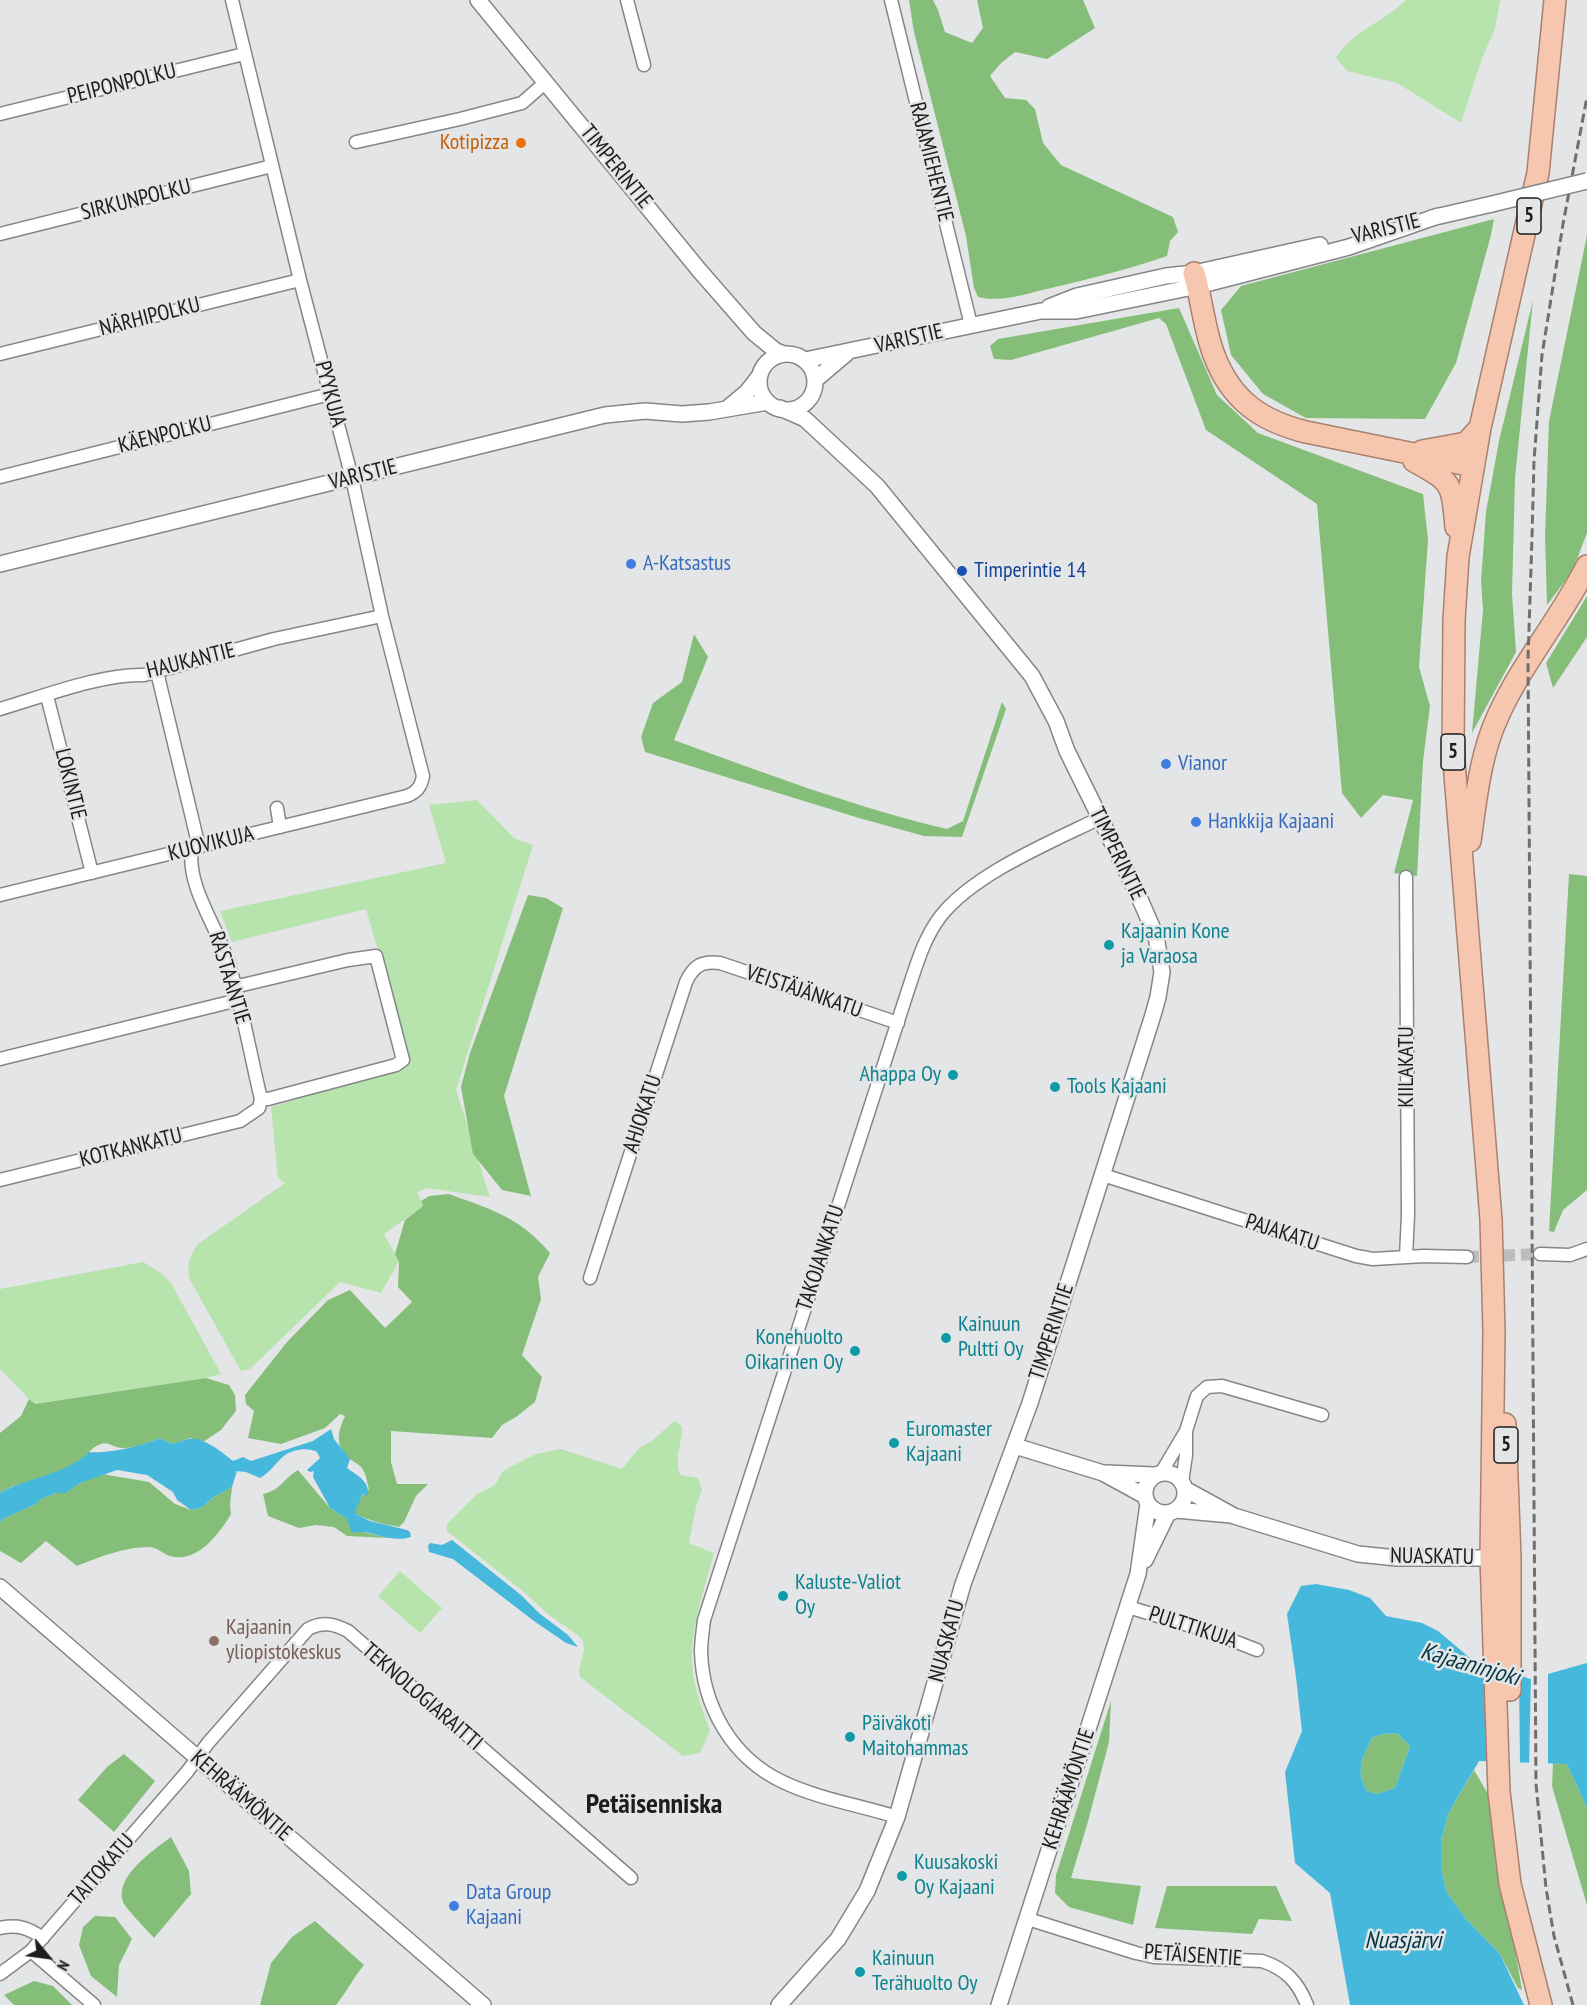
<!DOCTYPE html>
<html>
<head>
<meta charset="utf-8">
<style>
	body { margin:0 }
	#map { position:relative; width:1587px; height:2005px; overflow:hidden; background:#e4e5e7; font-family:"PT Sans Narrow",sans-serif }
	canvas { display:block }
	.north { position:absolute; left:18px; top:1927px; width:60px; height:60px; -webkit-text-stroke:4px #e4e5e7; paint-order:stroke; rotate:119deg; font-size:16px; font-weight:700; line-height:24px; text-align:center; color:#1c1d1d }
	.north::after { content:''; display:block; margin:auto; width:21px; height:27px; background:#1c1d1d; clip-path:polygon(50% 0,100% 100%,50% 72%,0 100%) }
</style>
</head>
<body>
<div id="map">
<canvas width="1587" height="2005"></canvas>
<div class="north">N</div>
</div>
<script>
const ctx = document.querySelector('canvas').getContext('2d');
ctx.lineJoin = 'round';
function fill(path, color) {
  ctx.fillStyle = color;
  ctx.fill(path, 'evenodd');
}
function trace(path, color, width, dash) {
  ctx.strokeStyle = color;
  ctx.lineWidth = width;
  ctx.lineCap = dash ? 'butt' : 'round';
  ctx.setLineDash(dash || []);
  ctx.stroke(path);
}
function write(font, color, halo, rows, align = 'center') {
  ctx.font = font + ' "PT Sans Narrow",sans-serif';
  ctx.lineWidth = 5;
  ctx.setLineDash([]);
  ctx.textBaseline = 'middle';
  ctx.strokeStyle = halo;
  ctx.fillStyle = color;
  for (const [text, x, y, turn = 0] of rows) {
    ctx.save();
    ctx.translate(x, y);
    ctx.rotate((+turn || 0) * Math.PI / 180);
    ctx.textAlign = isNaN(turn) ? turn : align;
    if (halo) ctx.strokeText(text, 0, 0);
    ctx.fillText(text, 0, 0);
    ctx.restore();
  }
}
const green = new Path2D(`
	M1406,0H1500L1495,29L1482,58L1461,123L1397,83L1347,71L1336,58C1351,32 1385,21 1406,0Z
	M477,800L514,838L533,845L456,1090L490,1197L426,1188L417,1192L423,1206L384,1234L399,1261L381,1293L340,1282L250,1369L241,1371L189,1278C187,1264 190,1255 198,1244L285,1183L278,1178L271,1107L411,1064L366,909L232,942L220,911L446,863L429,805Z
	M143,1262L161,1273L171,1283L221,1374L206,1378L34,1404L0,1369V1289Z
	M674,1421L682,1426C682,1445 674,1457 680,1475L698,1478L702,1489L696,1507L689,1543L714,1553C705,1588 692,1622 692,1658C692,1683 702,1708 710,1731L700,1753L683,1756L580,1677L579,1669L584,1651L583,1642L578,1635L549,1615L524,1592L447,1531V1524L476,1495L495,1485L503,1471L536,1454L561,1449L622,1469L639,1448L653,1440Z
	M400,1571L442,1608L420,1633L378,1596Z`);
const forest = new Path2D(`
	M909,0H933L938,10L945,32L972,43L983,28L977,0H1083L1095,28L1047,59L1015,52L1001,63L990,76L1005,98L1026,100L1035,109L1043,143L1061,165L1173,217L1178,232L1170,241L1167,256C1129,269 1090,279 1051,288C1028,293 1002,303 978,297L974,288L966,236L914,32Z
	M1494,219L1491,235L1456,363L1425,419L1306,418L1263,394L1231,355L1221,310L1241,286Z
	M1587,235V533L1572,572L1547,605L1545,536L1549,421Z
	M1533,300L1515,478L1512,594L1516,652L1472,733L1483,610L1481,581L1486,512L1499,441Z
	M1179,308L1217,395L1258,433L1423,494L1428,540L1419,667L1430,706L1423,761L1417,876L1394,873L1413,800L1383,795L1361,818L1342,793L1317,504L1206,430L1166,324L1159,318L1011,360L994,359L990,346L998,339Z
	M1587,596V637L1553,688L1546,663Z
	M694,634L708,657L674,740C764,773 854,807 947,829L963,821L1002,702L1006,709L962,837L924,836L859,818L645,752L641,737L653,703L682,682Z
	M1569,874L1587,876V1190L1563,1210L1554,1232L1549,1231Z
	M528,895L546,898L563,908L504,1096L531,1196L502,1190L473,1154L461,1087L470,1053Z
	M449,1194C493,1210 519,1217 550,1253L538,1277L541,1299L522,1355L542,1377L535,1402L516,1417L502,1425L492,1438L391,1431V1462L397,1484H428L416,1496L404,1522L399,1527C383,1524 370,1521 356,1514C355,1504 362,1495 369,1489C367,1483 366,1472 361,1467C359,1464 353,1462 350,1459C334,1446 338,1431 345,1416L340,1414L325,1428L281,1444L248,1438L254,1411L246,1404L245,1395L287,1342L328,1300L350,1290L385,1328L412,1302L398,1287L399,1262L395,1254L405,1220L423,1206L421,1201L429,1196Z
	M206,1378L229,1385L235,1395L236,1411L221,1430L203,1442L190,1438L173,1444L159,1438C149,1443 134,1448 123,1448C115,1449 109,1441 101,1444C90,1447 84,1460 75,1465C52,1478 23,1479 0,1493V1433L21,1416L29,1399L35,1404Z
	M298,1470L330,1508L347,1519L359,1531L389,1538L347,1536L334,1527L316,1525L299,1528L268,1516L263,1494C281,1490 283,1479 298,1470Z
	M102,1474L149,1482L175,1504L191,1510L203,1507L212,1498L232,1487L230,1505L231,1514C219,1534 197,1564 170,1556C163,1554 157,1547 149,1547C123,1547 100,1557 77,1566L46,1541L21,1563L0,1551V1523L3,1519L36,1504L41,1499L56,1493H66L80,1483Z
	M1111,1701L1109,1742L1087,1825L1071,1878L1141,1886L1133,1925L1069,1907L1055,1893L1056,1875Z
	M1397,1733L1410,1746L1395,1788L1377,1794L1367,1791C1355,1770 1362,1758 1372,1738L1383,1734Z
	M124,1754L155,1781L114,1832L78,1800L107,1767Z
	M1553,1763L1567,1764L1587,1808V1905L1552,1786Z
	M1474,1770L1489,1796L1522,1990L1518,1988L1500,1954L1467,1920L1447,1893L1441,1868V1841L1448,1814Z
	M171,1837L189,1871L191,1894L154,1938C147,1930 126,1909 123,1902C114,1876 154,1850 171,1837Z
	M1167,1886H1276L1292,1921L1259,1919L1252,1934L1155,1928Z
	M95,1916L115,1917L132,1939L119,1965L117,1997L91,1976L79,1945L83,1927Z
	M315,1921L364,1965C353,1978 347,1992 336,2005H260L271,1963L292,1937Z
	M34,1981L53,1986L72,2005H14L4,1995Z`);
const water = new Path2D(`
	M331,1429L334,1439L350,1459L347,1468C358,1476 370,1481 368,1496L363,1494L356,1509V1514L370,1521L407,1530L410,1532L411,1537C387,1544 372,1528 352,1533L347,1519L330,1508L313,1477L314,1471L310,1472L307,1470L320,1458L317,1452C309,1447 293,1449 285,1455C276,1462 271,1472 260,1478L246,1472L237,1471L232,1487L212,1498L203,1507L191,1510L177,1500L173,1492L147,1475L117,1470L80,1483L66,1493H56L41,1499L36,1504L3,1519L0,1523V1493C29,1476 63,1477 89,1452C107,1454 144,1446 159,1438L173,1444C178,1442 183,1440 188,1439C203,1436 222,1452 233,1461L243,1457L251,1461L313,1441Z
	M452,1540L521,1595L539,1613L568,1635L578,1647L566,1643L534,1621L453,1559L429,1552L428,1546L430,1543L442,1545Z
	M1316,1584L1349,1590L1370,1598L1386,1616L1422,1623L1438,1631L1470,1658L1530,1679L1587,1663V1808L1567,1764L1479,1761L1448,1814L1441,1841V1868L1447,1893L1467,1920L1500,1954L1524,2005H1350L1330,1893L1295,1863L1285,1772L1302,1731L1296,1677L1287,1614L1301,1586ZM1397,1733L1410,1746L1395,1788L1377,1794L1367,1791C1355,1770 1362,1758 1372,1738L1383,1734Z`);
const pier = new Path2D(`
	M1488,1661L1519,1672L1520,1765L1490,1764Z
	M1548,1671V1766H1529L1531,1675Z`);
const minorTunnel = new Path2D(`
	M1467,1257L1540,1254`);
const minor = new Path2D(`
	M627,0L644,65
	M891,0L971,325
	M0,114L244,54
	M356,142L460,119L522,103L546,82
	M0,234L272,166
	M0,354L300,280
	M0,477L330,394
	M157,672L199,847
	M47,696L92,873
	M0,709C41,697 104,673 144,675L274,639L382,616
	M277,808L280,827
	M0,895L407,796C417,792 421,787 423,776L382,616L352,478L300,280L232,0
	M234,987L348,960L376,956L403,1060L396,1065L268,1099H261
	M0,1059L238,1000
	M1103,1175L1356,1256L1373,1259L1424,1256L1467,1257
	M0,1180L240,1121L259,1108L261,1099C250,1053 242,1006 228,961C217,927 186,885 192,849
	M1540,1254L1570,1255L1587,1249
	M1406,1257L1408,1215L1406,877
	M590,1278L686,982C694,965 702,961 720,963L898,1023
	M1161,1473L1186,1431L1197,1396L1207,1387L1222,1386L1322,1415
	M1182,1482L1186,1455V1432
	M1128,1607L1208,1631L1257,1650
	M897,1817C859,1805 819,1799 783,1782C732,1758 703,1707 701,1652C701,1641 703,1630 704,1620L910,984C918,960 925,937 940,917C973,874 1051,842 1100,818
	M1028,1919L1136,1953L1154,1957L1262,1961C1286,1969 1298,1982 1307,2005
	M0,1928C18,1924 28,1928 43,1938
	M31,1951L94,2005
	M0,1974L31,1951L187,1772L208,1743L308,1629C323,1621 334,1624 348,1631L631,1878`);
const tertiary = new Path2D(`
	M478,0L699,270L754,333L776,351L784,354
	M1431,218L1492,204
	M1049,307L1077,296L1166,276L1194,273L1320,245
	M759 382a28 28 0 1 1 56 0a28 28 0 1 1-56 0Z
	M805,360L1041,311H1076L1198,286L1349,247L1438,216
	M815,380L847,353
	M729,407L747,392L760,375
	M0,564L605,415L645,411L682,414L709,412L768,402
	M1015,1446L1103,1473L1145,1496
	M1145 1493a20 20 0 1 1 40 0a20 20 0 1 1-40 0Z
	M1106,1473L1154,1475
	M1185,1489L1234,1516L1358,1554L1397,1558H1491
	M1176,1510L1231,1515
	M1145,1560L1168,1513
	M0,1587L483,2005
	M779,2005L838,1939L867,1891L897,1817L963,1584L1030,1403L1153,1015L1158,997L1162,972L1156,936L1139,897L1067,751L1056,721L1032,676L877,486L805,419L780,408
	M999,2005L1138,1574L1148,1504`);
const trunk = new Path2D(`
	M1194,273C1202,300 1204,329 1214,355C1231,400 1261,421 1306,432L1473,466
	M1422,451L1466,443L1480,428
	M1414,461C1452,482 1452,482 1456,527
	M1470,841C1476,799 1480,755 1498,716C1522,663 1561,618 1587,566
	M1505,1424L1510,1558V1690
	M1541,2005L1510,1884L1499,1792L1491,1558L1494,1332L1491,1219L1453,750L1454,620L1458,557L1480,428L1538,173L1555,0`);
const rail = new Path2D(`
	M1573,2005L1554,1936L1546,1888L1536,1784L1528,660L1532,537L1534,461L1542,355L1563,224L1587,97`);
const tertiaryBridge = new Path2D(`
	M1492,204L1587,181`);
const markers = [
	[521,143,6,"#e8710a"],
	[631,564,6,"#3f7fe0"],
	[962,571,6,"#1a4fb4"],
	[1166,764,6,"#3f7fe0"],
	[1196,822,6,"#3f7fe0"],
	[1109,945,6,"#0f9aa8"],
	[953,1075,6,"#0f9aa8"],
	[1055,1087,6,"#0f9aa8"],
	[946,1338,6,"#0f9aa8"],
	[855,1351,6,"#0f9aa8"],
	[894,1443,6,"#0f9aa8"],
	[783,1596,6,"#0f9aa8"],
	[214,1641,6,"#8d6e63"],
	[850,1737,6,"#0f9aa8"],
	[902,1876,6,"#0f9aa8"],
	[454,1906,6,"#3f7fe0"],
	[860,1972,6,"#0f9aa8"]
];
const shields = [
	[1529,216,24],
	[1453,752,24],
	[1506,1445,24]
];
const shieldNames = [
	["5",1529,216],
	["5",1453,752],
	["5",1506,1445]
];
const streetNames = [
	["PEIPONPOLKU",122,84,-14],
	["RAJAMIEHENTIE",931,162,76],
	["TIMPERINTIE",616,167,51],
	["SIRKUNPOLKU",136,200,-14],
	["VARISTIE",1386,229,-14],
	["NÄRHIPOLKU",150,317,-14],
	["VARISTIE",909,339,-13],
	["PYYKUJA",330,394,75],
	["KÄENPOLKU",165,435,-14],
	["VARISTIE",363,475,-14],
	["HAUKANTIE",191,661,-14],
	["LOKINTIE",70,784,76],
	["KUOVIKUJA",211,844,-14],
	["TIMPERINTIE",1117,854,64],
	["RASTAANTIE",229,978,73],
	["VEISTÄJÄNKATU",804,992,19],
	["KIILAKATU",1407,1067,-90],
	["AHJOKATU",643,1114,-72],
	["KOTKANKATU",131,1148,-14],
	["PAJAKATU",1282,1233,18],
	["TAKOJANKATU",821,1258,-72],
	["TIMPERINTIE",1052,1332,-72],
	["NUASKATU",1432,1557,1],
	["PULTTIKUJA",1193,1628,18],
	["NUASKATU",947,1641,-75],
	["TEKNOLOGIARAITTI",422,1697,41],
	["KEHRÄÄMÖNTIE",1069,1789,-72],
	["KEHRÄÄMÖNTIE",241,1796,41],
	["TAITOKATU",102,1870,-49],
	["PETÄISENTIE",1193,1956,4]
];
const foodNames = [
	["Kotipizza",509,143]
];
const shopNames = [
	["A-Katsastus",643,564],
	["Vianor",1178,764],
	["Hankkija Kajaani",1208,822],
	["Data Group",466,1893],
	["Kajaani",466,1918]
];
const transitNames = [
	["Timperintie 14",974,571]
];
const cultureNames = [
	["Kajaanin Kone",1121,932],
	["ja Varaosa",1121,957],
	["Ahappa Oy",941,1075,"right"],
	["Tools Kajaani",1067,1087],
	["Kainuun",958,1325],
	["Pultti Oy",958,1350],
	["Konehuolto",843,1338,"right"],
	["Oikarinen Oy",843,1363,"right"],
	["Euromaster",906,1430],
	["Kajaani",906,1455],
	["Kaluste-Valiot",795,1583],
	["Oy",795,1608],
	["Päiväkoti",862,1724],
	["Maitohammas",862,1749],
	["Kuusakoski",914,1863],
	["Oy Kajaani",914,1888],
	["Kainuun",872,1959],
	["Terähuolto Oy",872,1984]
];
const educationNames = [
	["Kajaanin",226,1628],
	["yliopistokeskus",226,1653]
];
const waterNames = [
	["Kajaaninjoki",1470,1665,16],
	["Nuasjärvi",1403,1941]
];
const districtNames = [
	["Petäisenniska",654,1805]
];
fill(green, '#b7e3ad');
fill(forest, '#85be79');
fill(water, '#46b8dc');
fill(pier, '#e4e5e7');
trace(minorTunnel, '#bcbdbf', 12, [12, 6]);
trace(minor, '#858688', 15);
trace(tertiary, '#858688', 18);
trace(trunk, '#a8826f', 24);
trace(minor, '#fff', 12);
trace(tertiary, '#fff', 15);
trace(trunk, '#f6c6af', 21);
trace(rail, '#6e6f70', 3, [9, 4.5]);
trace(tertiaryBridge, '#858688', 18, []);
trace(tertiaryBridge, '#fff', 15);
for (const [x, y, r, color] of markers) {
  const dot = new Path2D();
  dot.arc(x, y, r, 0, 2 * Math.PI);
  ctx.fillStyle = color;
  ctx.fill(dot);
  trace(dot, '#e4e5e7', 2);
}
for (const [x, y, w] of shields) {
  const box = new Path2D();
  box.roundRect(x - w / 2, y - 18, w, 36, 4.5);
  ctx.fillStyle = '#e4e5e7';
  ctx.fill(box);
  trace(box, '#1c1d1d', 1.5);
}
write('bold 21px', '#1c1d1d', null, shieldNames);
write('22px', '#1c1d1d', '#e4e5e7', streetNames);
write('22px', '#c56008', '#e4e5e7', foodNames, 'right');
write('22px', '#366cbe', '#e4e5e7', shopNames, 'left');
write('22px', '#164399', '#e4e5e7', transitNames, 'left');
write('22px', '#0d838f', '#e4e5e7', cultureNames, 'left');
write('22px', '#785e54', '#e4e5e7', educationNames, 'left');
write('italic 24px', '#023846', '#e4e5e7', waterNames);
write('bold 28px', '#1c1d1d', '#e4e5e7', districtNames);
</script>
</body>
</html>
